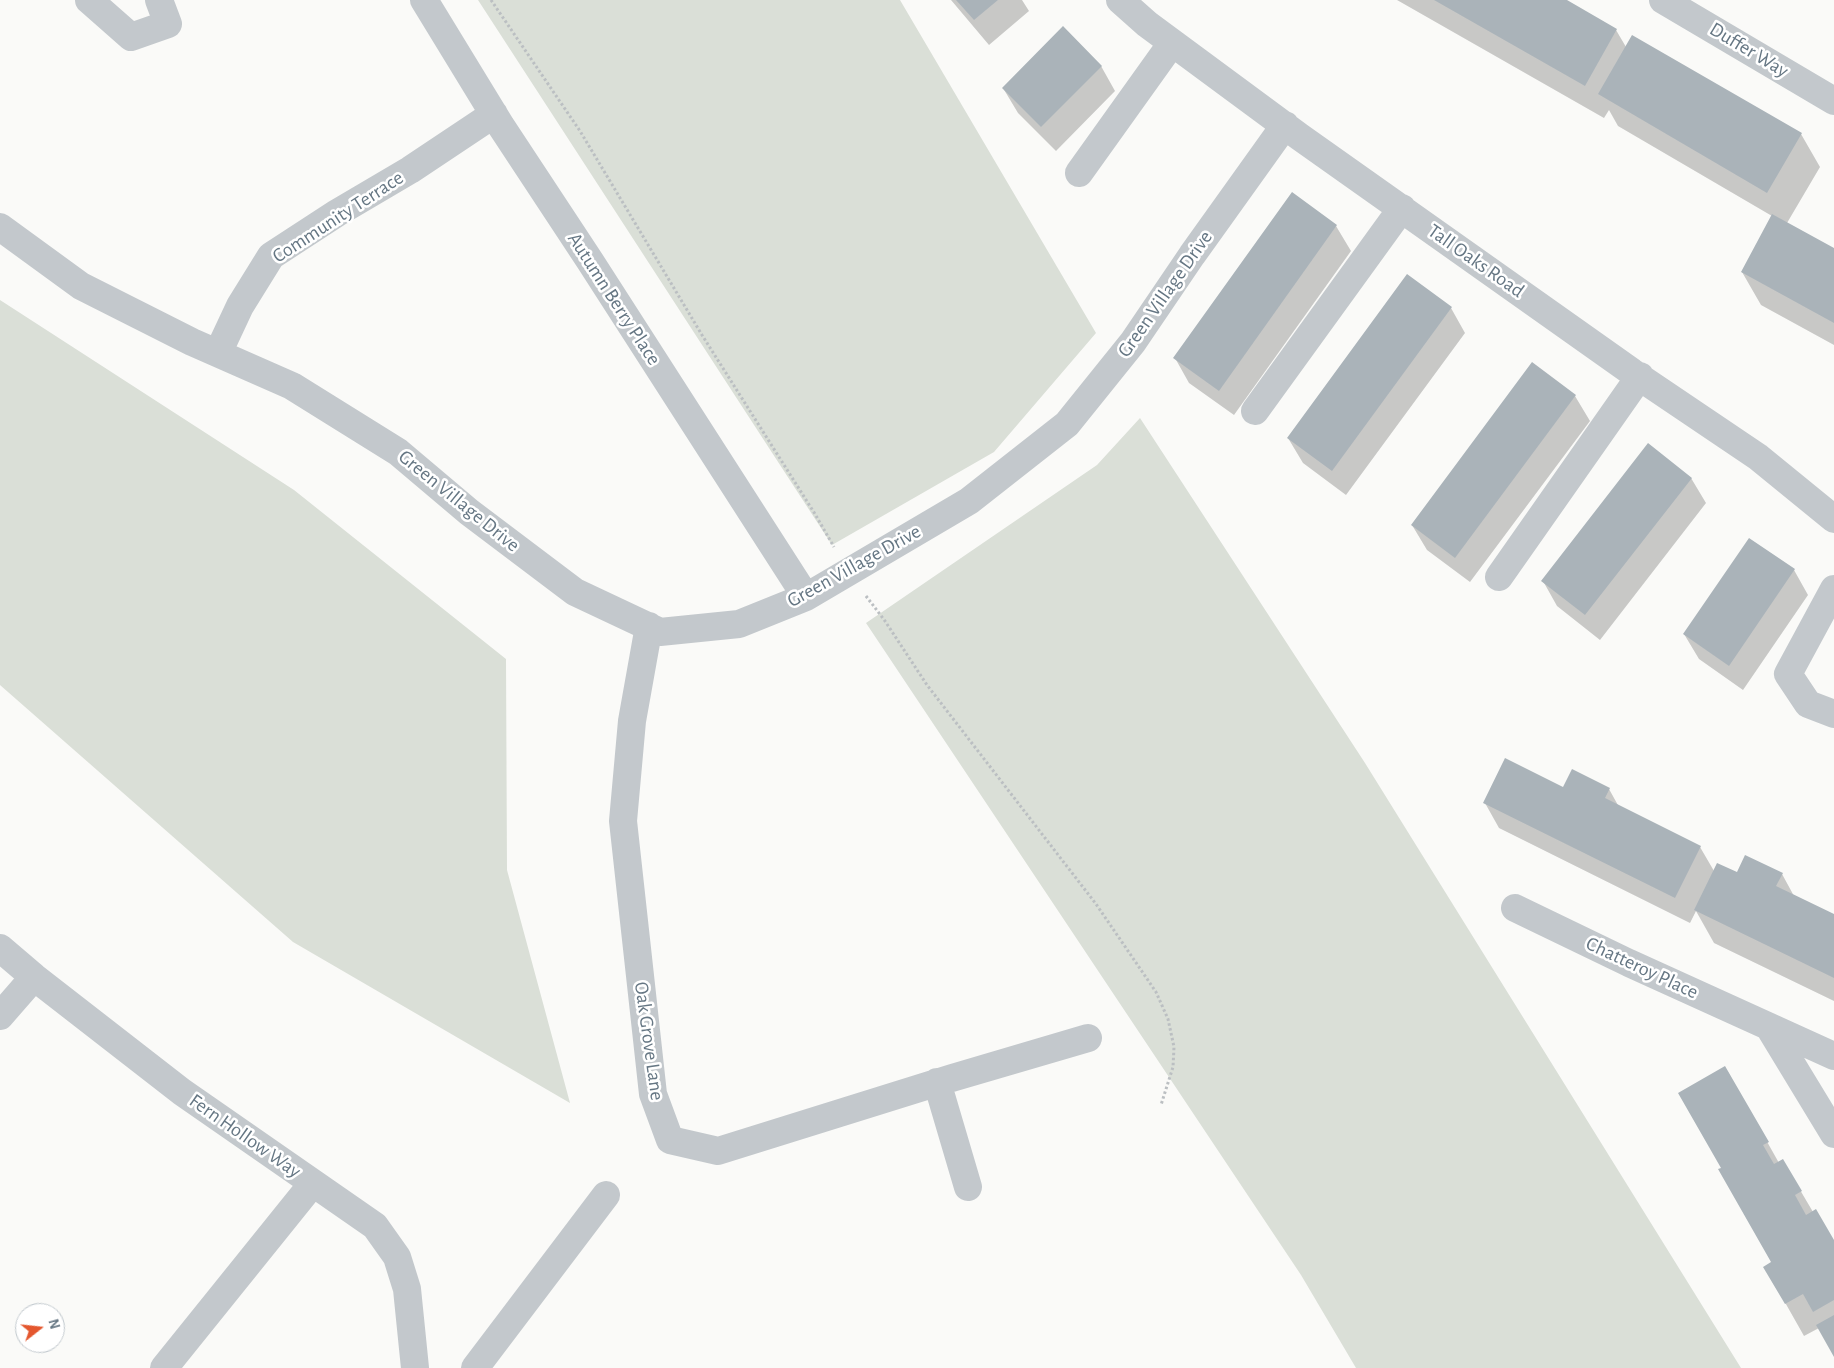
<!DOCTYPE html>
<html>
<head>
<meta charset="utf-8">
<style>
	body { margin:0 }
	#map { position:relative; width:1834px; height:1368px; overflow:hidden; background:#fafaf8; font-family:"Alegreya Sans",sans-serif }
	canvas { display:block }
	.north { position:absolute; left:15px; top:1303px; width:50px; height:50px; box-sizing:border-box; background:#fff; border:1px solid #c1c8cd; border-radius:50%; rotate:74deg; font-size:14px; font-weight:700; line-height:20px; text-align:center; color:#657683 }
	.north::after { content:''; display:block; margin:auto; width:18px; height:22px; background:#e4572e; clip-path:polygon(50% 0,100% 100%,50% 72%,0 100%) }
</style>
</head>
<body>
<div id="map">
<canvas width="1834" height="1368"></canvas>
<div class="north">N</div>
</div>
<script>
const ctx = document.querySelector('canvas').getContext('2d');
ctx.lineJoin = 'round';
function fill(path, color) {
  ctx.fillStyle = color;
  ctx.fill(path, 'evenodd');
}
function trace(path, color, width, dash) {
  ctx.strokeStyle = color;
  ctx.lineWidth = width;
  ctx.lineCap = dash ? 'butt' : 'round';
  ctx.setLineDash(dash || []);
  ctx.stroke(path);
}
function write(font, color, halo, rows, align = 'center') {
  ctx.font = font + ' "Alegreya Sans",sans-serif';
  ctx.lineWidth = 5;
  ctx.setLineDash([]);
  ctx.textBaseline = 'middle';
  ctx.strokeStyle = halo;
  ctx.fillStyle = color;
  for (const [text, x, y, turn = 0] of rows) {
    ctx.save();
    ctx.translate(x, y);
    ctx.rotate((+turn || 0) * Math.PI / 180);
    ctx.textAlign = isNaN(turn) ? turn : align;
    if (halo) ctx.strokeText(text, 0, 0);
    ctx.fillText(text, 0, 0);
    ctx.restore();
  }
}
const green = new Path2D(`
	M478,0H900L1096,333L994,452L832,545Z
	M0,300L294,490L506,659L507,870L570,1103L293,942L0,685Z
	M1140,418L1365,763L1741,1368H1356L1301,1275L866,623L1097,465Z`);
const shadow = new Path2D(`
	M951,0H1022L1029,11L989,45Z
	M1397,0H1565L1616,30L1626,47L1801,134L1820,167L1787,223L1834,249V345L1761,305L1742,272L1772,216L1618,126L1609,110L1604,118Z
	M1101,66L1115,91L1056,151L1018,113L1003,88Z
	M1336,226L1351,251L1234,415L1189,383L1175,358Z
	M1451,308L1465,333L1346,495L1303,463L1288,438Z
	M1532,364L1575,396L1590,421L1470,582L1427,550L1412,525Z
	M1691,478L1706,503L1600,640L1557,606L1543,581Z
	M1794,570L1808,595L1743,690L1699,659L1684,634Z
	M1564,788L1609,789L1619,807L1700,847L1714,871L1737,874H1782L1794,896L1834,915V1001L1714,943L1696,911L1690,923L1499,828L1485,803Z
	M1725,1067L1779,1163L1783,1161L1813,1212L1834,1242V1354L1819,1328L1804,1336L1765,1267L1773,1263L1723,1168Z`);
const building = new Path2D(`
	M956,0H998L974,20Z
	M1434,0H1567L1617,29L1585,86Z
	M1063,26L1102,66L1041,127L1002,88Z
	M1632,35L1802,133L1767,193L1598,94Z
	M1292,192L1337,225L1219,391L1173,358Z
	M1772,214L1834,248V323L1741,272Z
	M1407,274L1452,307L1332,471L1287,438Z
	M1532,362L1576,395L1455,558L1411,525Z
	M1648,443L1692,478L1585,615L1541,581Z
	M1749,538L1795,569L1729,666L1683,634Z
	M1505,758L1563,787L1572,769L1610,788L1605,798L1701,846L1675,898L1483,803Z
	M1745,855L1783,873L1776,886L1834,914V978L1694,910L1717,863L1737,872Z
	M1725,1066L1769,1142L1763,1145L1774,1164L1783,1159L1802,1191L1795,1195L1806,1215L1816,1209L1834,1240V1300L1813,1312L1803,1294L1785,1304L1763,1267L1771,1262L1718,1169L1721,1168L1678,1093Z
	M1834,1315V1357L1816,1325Z`);
const path = new Path2D(`
	M491,0L580,131L702,335L815,514L834,547
	M866,596L885,621L927,685L1096,904L1156,992L1168,1019L1174,1047L1173,1067L1161,1105`);
const minor = new Path2D(`
	M89,0L131,37L168,24L159,0
	M424,0L501,126L590,261L806,597
	M1120,0L1147,24L1300,137L1632,372L1758,457L1834,519
	M1663,0L1834,101
	M1079,173L1172,43
	M0,227L81,286L192,342L292,386L398,452L469,512L575,592L660,632L739,624L806,597L969,501L1067,424L1133,342L1192,255L1285,125
	M218,353L240,306L271,256L337,213L410,170L494,114
	M1255,411L1402,208
	M1499,577L1640,376
	M1834,589L1788,674L1808,704L1834,714
	M649,626L632,721L623,821L653,1094L670,1140L718,1151L952,1078L1088,1038
	M1515,908L1629,963L1834,1056
	M0,948L34,977L182,1092L375,1226L397,1257L407,1289L415,1368
	M0,1016L34,977
	M1769,1027L1834,1134
	M937,1082L968,1187
	M164,1368L313,1183
	M475,1368L606,1195`);
const streetNames = [
	["Duffer Way",1749,50,31],
	["Community Terrace",338,217,-33],
	["Tall Oaks Road",1476,261,35],
	["Green Village Drive",1165,294,-55],
	["Autumn Berry Place",614,299,57],
	["Green Village Drive",459,501,39],
	["Green Village Drive",854,566,-29],
	["Chatteroy Place",1642,968,25],
	["Oak Grove Lane",649,1041,82],
	["Fern Hollow Way",245,1136,35]
];
fill(green, '#dadfd7');
fill(shadow, '#0003');
fill(building, '#aab3b9');
trace(path, '#bbbfc2', 3, [2.5, 2.5]);
trace(minor, '#c3c8cc', 28);
write('20px', '#657683', '#fff', streetNames);
</script>
</body>
</html>
